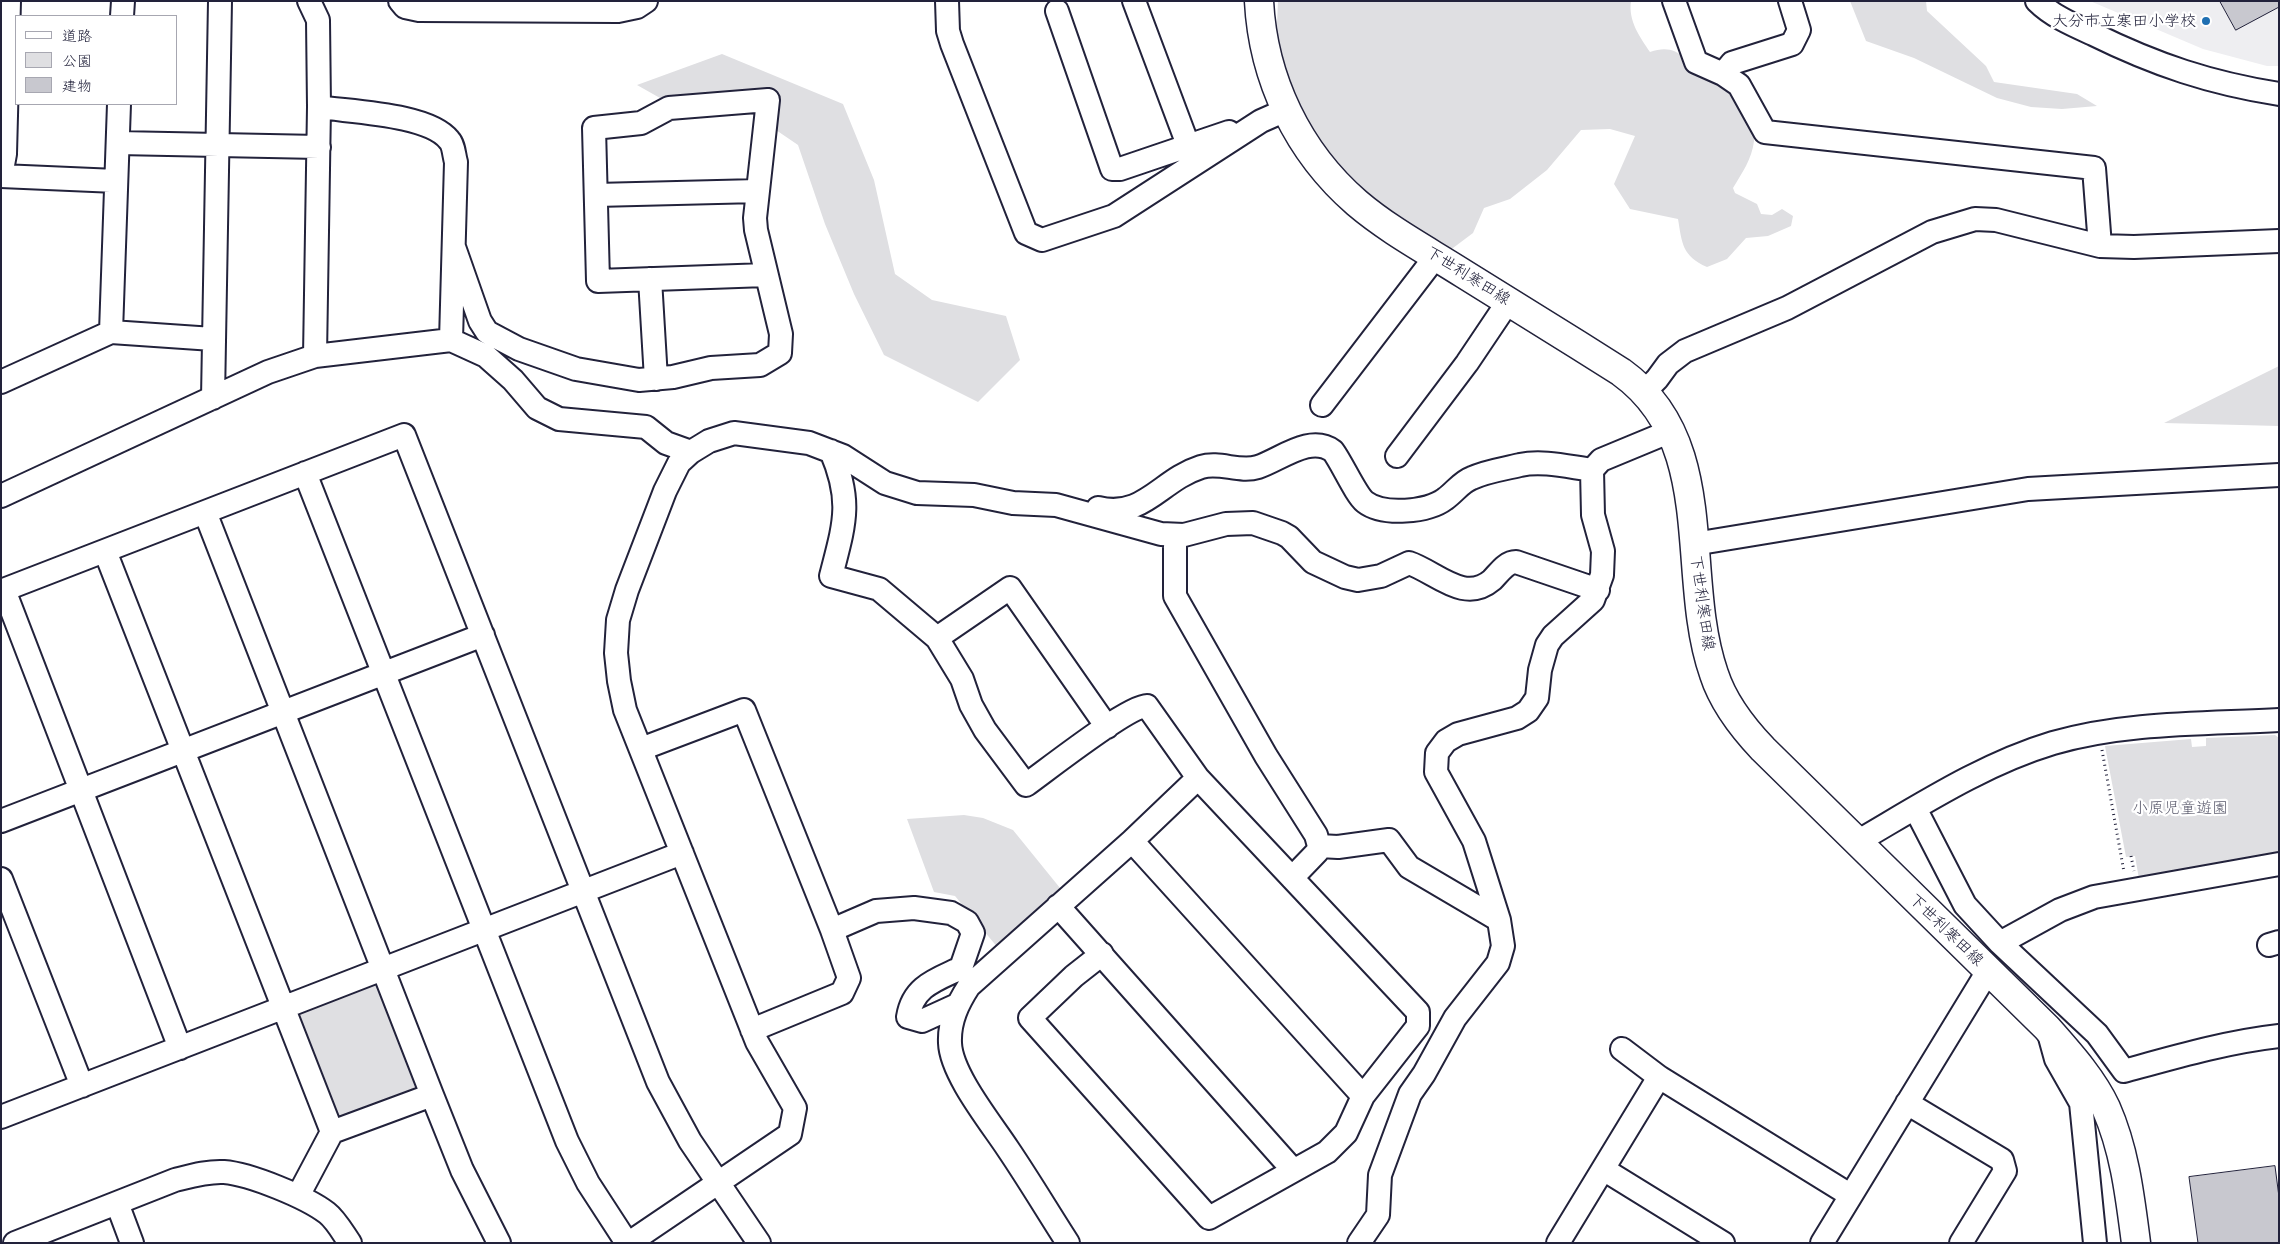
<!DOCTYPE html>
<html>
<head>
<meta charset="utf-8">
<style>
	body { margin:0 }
	#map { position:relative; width:2280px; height:1244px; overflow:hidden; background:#fff; font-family:"Comic Neue","Klee One",sans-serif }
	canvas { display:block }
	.frame { position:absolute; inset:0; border:2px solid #22223b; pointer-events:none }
	.legend { position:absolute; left:15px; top:15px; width:162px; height:90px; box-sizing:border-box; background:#fff; border:1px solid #a7a7b1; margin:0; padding:6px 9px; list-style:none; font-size:15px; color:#22223b }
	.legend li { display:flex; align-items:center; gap:10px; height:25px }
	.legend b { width:25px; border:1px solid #a7a7b1 }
</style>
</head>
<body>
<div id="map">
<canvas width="2280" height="1244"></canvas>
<div class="frame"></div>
<ul class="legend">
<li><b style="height:6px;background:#fff"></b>道路</li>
<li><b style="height:14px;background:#dfdfe2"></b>公園</li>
<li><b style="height:14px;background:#c8c8cf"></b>建物</li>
</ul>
</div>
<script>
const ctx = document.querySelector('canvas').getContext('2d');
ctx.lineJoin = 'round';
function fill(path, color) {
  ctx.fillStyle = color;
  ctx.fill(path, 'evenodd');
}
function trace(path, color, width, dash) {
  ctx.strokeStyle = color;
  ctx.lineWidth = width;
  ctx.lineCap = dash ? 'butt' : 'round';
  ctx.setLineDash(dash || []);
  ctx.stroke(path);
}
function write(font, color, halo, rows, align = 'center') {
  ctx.font = font + ' "Comic Neue","Klee One",sans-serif';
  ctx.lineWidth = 4.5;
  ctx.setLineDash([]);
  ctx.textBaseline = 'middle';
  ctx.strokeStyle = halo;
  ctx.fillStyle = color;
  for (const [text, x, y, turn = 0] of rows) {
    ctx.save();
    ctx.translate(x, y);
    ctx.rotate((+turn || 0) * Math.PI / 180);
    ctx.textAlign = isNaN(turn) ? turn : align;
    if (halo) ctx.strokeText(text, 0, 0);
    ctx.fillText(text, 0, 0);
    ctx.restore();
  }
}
const built = new Path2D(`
	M2090,1H2279V66H2267L2203,49Z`);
const green = new Path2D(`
	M1278,1H1631C1628,21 1640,37 1650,52C1676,43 1686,58 1701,77C1707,79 1715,79 1720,82C1734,89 1756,125 1754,141C1752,159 1742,173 1733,188L1735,193L1757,204L1761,214L1772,215L1782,209L1793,216L1791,226L1768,236L1746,238L1727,259L1707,267C1682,256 1682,243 1678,219L1630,209L1614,184L1635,136L1610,129L1581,130L1547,170L1510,199L1484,208L1473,233L1449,251L1396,231L1294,114L1276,45Z
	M1850,1H1926L1927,11L1986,66L1994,82L2077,94L2097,106L2062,109L2031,107L1997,98L1914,58L1866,41Z
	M722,54L843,104L874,180L895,274L932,300L1006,316L1020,360L978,402L884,355L854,294L825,224L798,145L754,115L683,111L637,85Z
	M2279,366V426L2164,423Z
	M2275,735L2279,738V855L2139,879L2135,856L2126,857L2105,746L2191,739L2192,747L2206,746V738Z
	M964,815L983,818L1013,830L1073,904L1008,960L955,896L934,892L907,819Z
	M374,985L381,988L416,1084L413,1092L336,1119L297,1021L300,1012Z`);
const building = new Path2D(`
	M2220,1H2279V7L2236,30Z
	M2275,1166L2279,1197V1243H2198L2189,1177Z`);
const path = new Path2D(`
	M2102,750L2124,872
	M2131,856L2134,871`);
const minor = new Path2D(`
	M309,1L318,20L319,107L315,356
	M400,1L405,7L419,10L618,11L637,7L646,1
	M947,1L948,31L952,44L1026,233L1042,240L1114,216L1261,121L1286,110
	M1134,1L1188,145
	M1674,1L1696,62L1723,74L1739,85L1765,132L2094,168L2100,246
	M2037,1C2052,16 2073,25 2093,34C2156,65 2210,83 2279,94
	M1057,11L1112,169H1120L1229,132
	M122,16L123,1
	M1723,74L1732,63L1792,44L1799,30L1790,1
	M118,143L319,147
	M1,176L5,154L9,1
	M1,176L116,181
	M596,195L758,191
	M454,247L480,321L487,332L519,349L576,369L639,380L673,377L711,368L760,365L780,353L781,334L756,230L755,218L768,100L669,108L641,123L594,128L598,281L766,275
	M650,279L656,379
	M111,332L213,339
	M451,340L486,356L513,380L537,408L559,419L646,427L666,443L691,452
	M1,382L111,332L119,104
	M1645,391L1657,379L1668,364L1685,351L1787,308L1932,232L1975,219L1996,220L2100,246L2134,247L2279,241
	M213,398L220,1
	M1322,405L1436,256
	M831,451C853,502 844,525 831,576L879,589L937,638L962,679L971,705L985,730L1026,785C1047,770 1128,706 1147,706L1198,778L1418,1012V1026L1363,1096L1346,1133L1327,1152L1209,1218L1030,1018L1074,976L1102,954
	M1397,456L1467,363L1508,302
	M305,473L567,1141L588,1183L627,1243
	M1,496L268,372L315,356L451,340L456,162C454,156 454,145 449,140C429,114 351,112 319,107
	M1098,508C1144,519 1160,480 1201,467C1220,461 1239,473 1258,467C1280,460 1310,434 1333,451C1342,463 1356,495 1365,502C1383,516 1428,512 1445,499C1455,492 1461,482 1472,478C1487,471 1504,469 1520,465C1543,460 1569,467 1592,470
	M205,512L432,1095L462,1170L499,1243
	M1175,535V596L1266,756L1316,835L1319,846L1317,852L1292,878
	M1694,544L2028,489L2279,475
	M105,551L332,1132
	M4,590L180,1048
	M1,591L404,435L658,1082L690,1141L759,1243
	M937,638L1010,588L1107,727
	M641,749L744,710L832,930L849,978L842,993L752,1030
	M1915,808L1965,905L2000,943L2097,1034L2124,1071C2175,1057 2226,1042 2279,1036
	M1,821L483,635
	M1132,841L1363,1096
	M1857,842C1919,806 1983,764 2053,743C2125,722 2204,724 2279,720
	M1319,846L1338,847L1389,840L1409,867L1499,920
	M1,879L82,1086
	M1058,906L1293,1170
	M832,930L876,911L914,908L951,913L967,922L973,933L961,968C936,980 913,986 908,1017L922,1021L957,1005
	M2000,943L2060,910L2094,897L2279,864
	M2269,945L2279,942
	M2048,1030L2056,1059L2081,1103L2095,1243
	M1622,1049L1659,1077L1850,1195
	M1907,1103L2002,1160L2005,1171L1961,1243
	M1,1117L682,853
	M1603,1169L1723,1243
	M298,1196L332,1132L432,1095
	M117,1203L132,1243
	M15,1243L175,1180C191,1176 208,1171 224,1172C250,1174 306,1197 327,1213C336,1220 343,1233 350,1243
	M629,1243L790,1134L795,1108L757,1042L625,710L619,681L616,653L618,620L627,590L665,491L679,463L691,452L709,441L734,433L809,443L843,456L885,483L917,493L974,495L1013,503L1056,505L1161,534L1184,535L1226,524L1253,523L1282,533L1289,537L1313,562L1345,577L1358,580L1381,576L1409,563C1436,572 1464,604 1492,580C1499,573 1506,562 1516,562L1598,590
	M1068,1243C1048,1212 1029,1180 1008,1149C991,1123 951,1074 950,1043C949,1021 958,1003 969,986L1132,841L1198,778
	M1359,1243L1378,1215L1380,1175L1410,1094L1424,1074L1455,1018L1498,963L1503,946L1499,920L1474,841L1436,772L1437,753L1446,741L1458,734L1517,718L1528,711L1537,698L1540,670L1547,645L1553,636L1593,600L1602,575L1603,551L1593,515L1592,470L1601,460L1671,431
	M1558,1243L1659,1077
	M1822,1243L1988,971`);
const major = new Path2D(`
	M1259,1C1263,79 1298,152 1357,203C1390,231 1428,251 1464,274C1517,307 1569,339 1621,372C1720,443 1679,574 1714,674C1723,702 1743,728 1763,749L2047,1028C2068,1052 2092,1078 2106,1108C2125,1151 2130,1197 2136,1243`);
const markers = [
	[2206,21,5,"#1f6fb2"]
];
const poiNames = [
	["大分市立寒田小学校",2196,21]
];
const streetNames = [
	["下世利寒田線",1468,276,32],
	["下世利寒田線",1702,603,82],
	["下世利寒田線",1946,930,44]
];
const parkNames = [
	["小原児童遊園",2180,808]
];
fill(built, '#eeeef1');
fill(green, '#dfdfe2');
fill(building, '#c8c8cf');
trace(building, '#22223b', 1);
trace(minor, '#22223b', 26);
trace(major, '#22223b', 31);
trace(path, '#22223b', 3, [1, 4]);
trace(minor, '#fff', 22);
trace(major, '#fff', 28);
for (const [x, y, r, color] of markers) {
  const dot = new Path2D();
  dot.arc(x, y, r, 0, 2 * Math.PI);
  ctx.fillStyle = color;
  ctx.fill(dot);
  trace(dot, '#fff', 2);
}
write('16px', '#22223b', '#fff', poiNames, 'right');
write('16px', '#22223b', '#fff', streetNames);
write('16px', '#5b5b6d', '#fff', parkNames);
</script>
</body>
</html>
